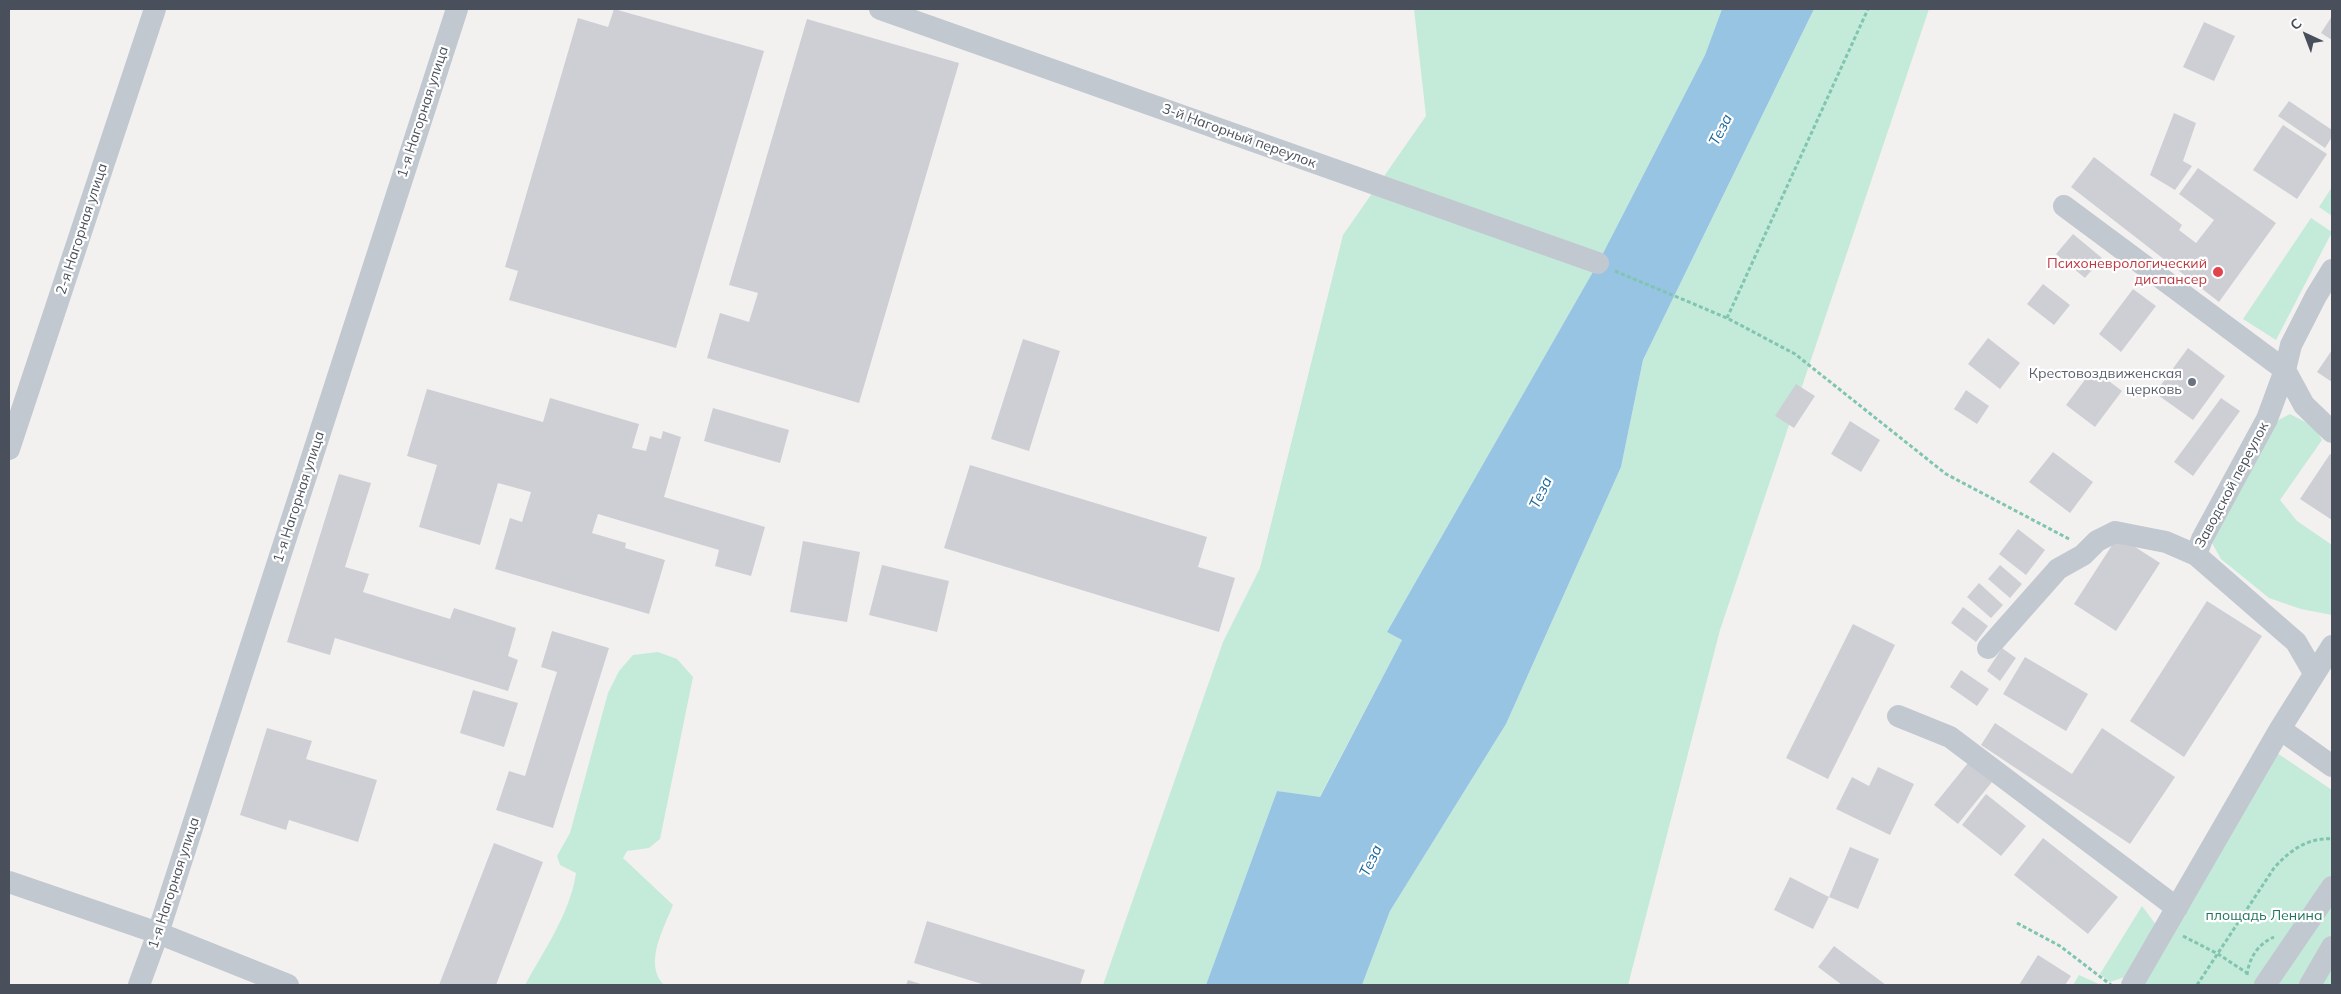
<!DOCTYPE html>
<html>
<head>
<meta charset="utf-8">
<style>
	body { margin:0 }
	#map { position:relative; width:2341px; height:994px; overflow:hidden; background:#f2f1f0; font-family:Mulish,sans-serif }
	canvas { display:block }
	.frame { position:absolute; inset:0; border:10px solid #4a505b; pointer-events:none }
	.north { position:absolute; left:2281px; top:10px; width:50px; height:50px; -webkit-text-stroke:4px #fff; paint-order:stroke; rotate:317deg; font-size:14px; font-weight:700; line-height:20px; text-align:center; color:#4a505b }
	.north::after { content:''; display:block; margin:auto; width:18px; height:22px; background:#4a505b; clip-path:polygon(50% 0,100% 100%,50% 72%,0 100%) }
</style>
</head>
<body>
<div id="map">
<canvas width="2341" height="994"></canvas>
<div class="frame"></div>
<div class="north">С</div>
</div>
<script>
const ctx = document.querySelector('canvas').getContext('2d');
ctx.lineJoin = 'round';
function fill(path, color) {
  ctx.fillStyle = color;
  ctx.fill(path, 'evenodd');
}
function trace(path, color, width, dash) {
  ctx.strokeStyle = color;
  ctx.lineWidth = width;
  ctx.lineCap = dash ? 'butt' : 'round';
  ctx.setLineDash(dash || []);
  ctx.stroke(path);
}
function write(font, color, halo, rows, align = 'center') {
  ctx.font = font + ' Mulish,sans-serif';
  ctx.lineWidth = 4.5;
  ctx.setLineDash([]);
  ctx.textBaseline = 'middle';
  ctx.strokeStyle = halo;
  ctx.fillStyle = color;
  for (const [text, x, y, turn = 0] of rows) {
    ctx.save();
    ctx.translate(x, y);
    ctx.rotate((+turn || 0) * Math.PI / 180);
    ctx.textAlign = isNaN(turn) ? turn : align;
    if (halo) ctx.strokeText(text, 0, 0);
    ctx.fillText(text, 0, 0);
    ctx.restore();
  }
}
const green = new Path2D(`
	M1414,9H1722L1705,55L1598,263L1387,632L1402,640L1319,798L1277,791L1206,985H1103L1223,642L1260,568L1343,235L1426,116Z
	M1814,9H1929L1720,630L1628,985H1362L1390,911L1506,724L1621,467L1643,360Z
	M2332,187V216L2319,207Z
	M2311,218L2332,232L2276,340L2243,319Z
	M2290,414L2315,427L2322,440L2280,500L2297,521L2332,545V615L2301,609L2269,598L2221,559L2207,534L2275,422Z
	M658,652L677,659L693,677L660,839L649,848L627,851L623,858L673,905C664,928 643,964 664,985H525C544,950 570,914 576,873L560,865L557,856L570,833L608,693L619,671L633,655Z
	M2277,753L2332,790V985H2141Z
	M2142,906L2157,926L2128,976L2110,982L2100,974Z
	M2079,975L2101,985H2073Z`);
const water = new Path2D(`
	M1722,9H1814L1643,360L1621,467L1506,724L1390,911L1362,985H1206L1277,791L1320,797L1402,640L1387,632L1598,263L1705,55Z`);
const building = new Path2D(`
	M614,9L764,51L676,348L509,300L518,271L505,267L578,18L608,27Z
	M2332,16V40L2321,33Z
	M807,19L959,63L859,403L707,358L720,313L749,322L758,293L729,285Z
	M2204,22L2235,36L2214,81L2183,67Z
	M2289,101L2332,130V137L2325,148L2278,116Z
	M2174,113L2196,123L2183,161L2192,166L2175,190L2150,175Z
	M2283,125L2327,154L2297,199L2253,170Z
	M2094,157L2182,225L2179,230L2196,243L2214,220L2179,194L2198,168L2276,223L2219,302L2071,187Z
	M2073,234L2102,258L2085,278L2056,254Z
	M2043,284L2070,305L2054,325L2027,304Z
	M2133,289L2156,306L2121,352L2099,334Z
	M1988,338L2020,363L2000,389L1968,364Z
	M1023,339L1060,351L1029,451L991,439Z
	M2188,348L2225,376L2193,420L2155,393Z
	M2332,350V382L2317,372Z
	M2093,369L2122,391L2095,427L2066,405Z
	M1796,384L1815,396L1794,428L1775,416Z
	M427,389L543,422L550,398L639,424L632,448L646,451L650,436L661,439L663,431L681,437L664,497L765,527L751,576L715,566L719,550L598,514L592,533L626,543L625,548L665,560L649,614L495,569L510,518L522,522L531,492L498,483L480,545L419,527L437,465L407,456Z
	M1966,390L1989,406L1977,424L1954,409Z
	M2221,398L2240,411L2193,476L2174,462Z
	M713,408L789,430L780,463L704,441Z
	M1850,421L1880,440L1861,472L1831,454Z
	M2053,452L2093,482L2070,513L2029,482Z
	M2330,454L2332,455V520L2300,499Z
	M970,465L1207,537L1198,567L1235,578L1219,632L944,548Z
	M339,474L371,483L345,567L369,574L363,592L450,619L454,608L516,628L508,656L518,660L508,691L335,638L330,655L287,642Z
	M2018,529L2045,550L2026,575L1999,554Z
	M2118,536L2160,563L2116,631L2074,604Z
	M803,541L860,552L847,622L790,612Z
	M882,565L949,581L937,632L869,615Z
	M2000,565L2022,584L2010,598L1988,579Z
	M1979,583L2003,605L1991,618L1967,597Z
	M2207,601L2262,636L2184,757L2130,721Z
	M1963,607L1988,626L1976,642L1951,623Z
	M1853,624L1895,645L1828,779L1786,758Z
	M552,631L609,648L553,828L496,810L509,771L525,776L557,672L541,667Z
	M2002,648L2016,658L2000,681L1987,671Z
	M2025,657L2088,694L2066,731L2003,694Z
	M1961,670L1989,689L1977,706L1950,687Z
	M473,690L518,703L504,747L460,733Z
	M1995,723L2072,774L2102,728L2175,777L2130,844L1981,745Z
	M267,728L312,741L306,759L377,780L358,842L289,820L286,830L240,815Z
	M1968,763L1992,782L1958,824L1934,805Z
	M1878,767L1914,784L1890,835L1836,809L1852,777L1869,786Z
	M1986,794L2026,826L2001,856L1962,825Z
	M2043,838L2118,897L2088,934L2014,875Z
	M494,843L543,862L496,985H439Z
	M1850,847L1879,859L1858,909L1829,897Z
	M1790,877L1829,897L1813,929L1774,910Z
	M927,921L1085,970L1080,985H985L914,963Z
	M1834,946L1886,985H1842L1818,967Z
	M2038,955L2071,976L2065,985H2019Z
	M908,980L924,985H906Z`);
const path = new Path2D(`
	M1615,271L1727,318L1795,354L1946,474L2069,539
	M1727,318L1868,9
	M2017,923L2060,946L2111,985
	M2183,936L2218,954L2247,973
	M2247,975C2249,958 2258,944 2274,937
	M2197,985L2274,868C2289,851 2308,837 2332,839`);
const minor = new Path2D(`
	M880,9L1598,263
	M2064,206L2285,370L2304,405L2332,432
	M9,449L155,9
	M2196,555L2202,539L2267,419L2285,370L2291,345L2316,296L2332,270
	M1988,648L2058,569L2083,555L2097,541L2115,532L2166,542L2196,555L2296,642L2314,673
	M1898,716L1950,737L2177,908
	M2280,729L2332,646
	M9,882L158,933L288,985
	M139,985L158,933L457,9
	M2132,985L2280,729L2332,766
	M2265,985L2332,887
	M2310,985L2332,947`);
const markers = [
	[2218,272,6,"#e0444e"],
	[2192,382,5,"#6b7280"]
];
const streetNames = [
	["1-я Нагорная улица",423,112,-72],
	["3-й Нагорный переулок",1239,136,20],
	["2-я Нагорная улица",82,229,-72],
	["Заводской переулок",2232,485,-62],
	["1-я Нагорная улица",299,497,-72],
	["1-я Нагорная улица",174,883,-72]
];
const healthNames = [
	["Психоневрологический",2207,264],
	["диспансер",2207,280]
];
const worshipNames = [
	["Крестовоздвиженская",2182,374],
	["церковь",2182,390]
];
const parkNames = [
	["площадь Ленина",2264,916]
];
const waterNames = [
	["Теза",1721,130,-63],
	["Теза",1541,493,-65],
	["Теза",1371,861,-65]
];
fill(green, '#c4eada');
fill(water, '#96c4e2');
fill(building, '#cecfd4');
trace(path, '#80c5b0', 3, [4, 2.5]);
trace(minor, '#c2c8d0', 22);
for (const [x, y, r, color] of markers) {
  const dot = new Path2D();
  dot.arc(x, y, r, 0, 2 * Math.PI);
  ctx.fillStyle = color;
  ctx.fill(dot);
  trace(dot, '#fff', 2);
}
write('14px', '#4a505b', '#fff', streetNames);
write('14px', '#be3a42', '#fff', healthNames, 'right');
write('14px', '#5b616d', '#fff', worshipNames, 'right');
write('14px', '#22755c', '#fff', parkNames);
write('italic 15px', '#1d689c', '#fff', waterNames);
</script>
</body>
</html>
